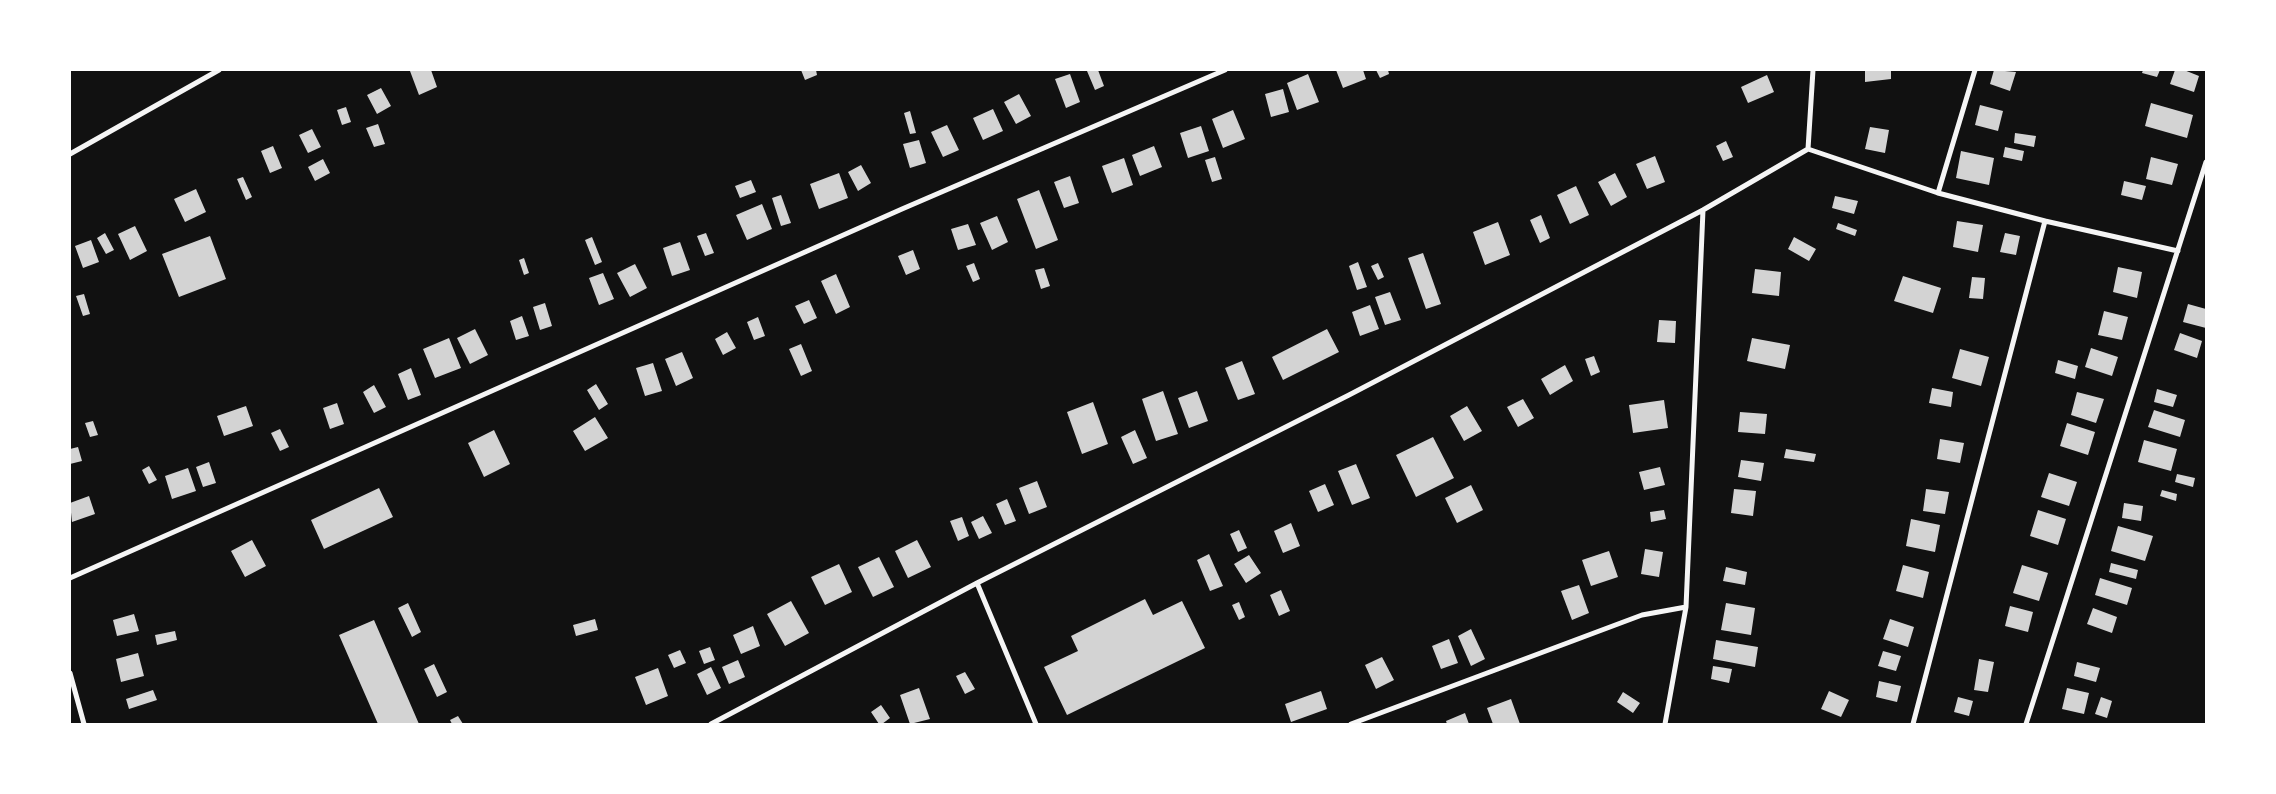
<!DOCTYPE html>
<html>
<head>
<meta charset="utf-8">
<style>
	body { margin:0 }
	#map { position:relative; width:2276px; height:794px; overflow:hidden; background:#111; font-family:Rubik,sans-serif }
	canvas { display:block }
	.frame { position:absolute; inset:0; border:71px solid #fff; pointer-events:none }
</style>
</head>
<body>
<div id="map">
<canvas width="2276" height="794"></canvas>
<div class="frame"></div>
</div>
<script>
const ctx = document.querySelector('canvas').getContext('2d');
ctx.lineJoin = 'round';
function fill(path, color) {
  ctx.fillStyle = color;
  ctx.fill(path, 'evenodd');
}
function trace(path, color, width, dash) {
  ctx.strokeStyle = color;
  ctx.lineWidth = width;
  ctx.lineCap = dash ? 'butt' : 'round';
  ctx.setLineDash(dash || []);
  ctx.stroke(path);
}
const building = new Path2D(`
	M413,70H431L437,87L419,95L410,71Z
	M801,70H816L817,75L805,80Z
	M1090,70H1098L1104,86L1095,90L1087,71Z
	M1336,70H1363L1366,79L1343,88Z
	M1376,70H1388L1389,74L1380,78Z
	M1865,70H1891V79L1865,82Z
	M1994,70L2016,72L2010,91L1990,84Z
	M2143,70H2160L2157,77L2142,73Z
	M2175,70H2184L2199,76L2194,92L2170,84Z
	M1070,74L1080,102L1066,108L1055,79Z
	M1308,74L1319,102L1297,110L1287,83Z
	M1767,75L1774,92L1748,103L1741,87Z
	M381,88L391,106L377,114L367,95Z
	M1283,89L1289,112L1271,117L1265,94Z
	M1019,94L1031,116L1016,124L1004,102Z
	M2151,103L2193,115L2187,138L2145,126Z
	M1980,105L2003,111L1998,131L1975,125Z
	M346,107L351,122L342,125L337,110Z
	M993,109L1003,131L983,140L973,118Z
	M1233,110L1245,139L1223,148L1212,119Z
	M910,111L916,133L910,134L904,113Z
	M378,124L385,144L374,147L366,128Z
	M947,125L959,150L943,157L931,132Z
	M1201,126L1209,151L1188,158L1180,133Z
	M1870,127L1889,130L1885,153L1865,149Z
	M312,129L321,147L308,153L299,135Z
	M2015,133L2036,136L2034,147L2014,143Z
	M919,140L926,163L910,168L903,144Z
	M1726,141L1733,157L1723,161L1716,146Z
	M273,146L282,168L270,173L261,151Z
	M1154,146L1162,167L1140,176L1132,155Z
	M2005,147L2024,151L2022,161L2003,157Z
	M1961,151L1994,158L1989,185L1956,178Z
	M1655,156L1665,182L1647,189L1636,164Z
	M1215,157L1222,179L1212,182L1205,160Z
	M2151,157L2178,164L2172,185L2146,179Z
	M1124,158L1133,185L1112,193L1102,166Z
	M323,159L330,173L315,181L308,167Z
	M861,165L871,183L858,191L848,172Z
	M839,173L848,198L819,209L810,184Z
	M1615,173L1627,197L1611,206L1598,182Z
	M1070,176L1079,203L1064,208L1054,182Z
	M243,177L252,197L246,200L237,179Z
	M751,180L756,192L740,198L735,186Z
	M2124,181L2146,186L2142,200L2121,195Z
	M1576,186L1589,215L1570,224L1557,195Z
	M196,189L206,212L185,222L174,199Z
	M1039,190L1058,240L1036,249L1017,199Z
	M781,195L791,223L781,226L772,198Z
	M1835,196L1858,201L1854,214L1832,208Z
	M762,204L772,229L747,240L736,215Z
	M1541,215L1550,238L1540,243L1530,220Z
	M997,216L1008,242L992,250L980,223Z
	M1957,221L1983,225L1978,252L1953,247Z
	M1498,222L1510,255L1485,265L1473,232Z
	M1838,223L1857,230L1855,236L1836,229Z
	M968,224L976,245L958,250L951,229Z
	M135,226L147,251L130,260L118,234Z
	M105,233L114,250L106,254L97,238Z
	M706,233L714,253L705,256L697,236Z
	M2005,233L2020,236L2016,255L2000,252Z
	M210,236L226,279L179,297L162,254Z
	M592,237L602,262L595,265L585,240Z
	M1794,237L1816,249L1809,261L1788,249Z
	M91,240L99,262L83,268L75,246Z
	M680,242L690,270L672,276L663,248Z
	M913,250L920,269L906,275L898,256Z
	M1423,253L1441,304L1426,309L1408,258Z
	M524,258L529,273L524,275L519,260Z
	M1358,262L1367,287L1357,290L1349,266Z
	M974,263L980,279L973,282L966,266Z
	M1378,263L1384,277L1378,280L1371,266Z
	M635,264L647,288L630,297L617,273Z
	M2118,267L2142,272L2137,298L2113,292Z
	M1044,268L1050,286L1041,289L1035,270Z
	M1755,269L1781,272L1779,296L1752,293Z
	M603,273L614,299L599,305L589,278Z
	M836,274L850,307L836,314L821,281Z
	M1903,276L1941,288L1933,313L1894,301Z
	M1972,277L1985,278L1983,299L1969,298Z
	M1390,292L1401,320L1385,325L1375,297Z
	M84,294L90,314L83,316L76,296Z
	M809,300L817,318L804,324L795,306Z
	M545,303L552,326L540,330L533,307Z
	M2188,304L2206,309V328L2183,322Z
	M1370,305L1379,329L1360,336L1352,312Z
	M2104,311L2128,317L2122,340L2098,335Z
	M522,316L529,336L516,340L510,321Z
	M758,317L765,336L754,340L747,322Z
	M1659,320L1676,321L1675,343L1657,342Z
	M475,329L488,355L470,364L457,338Z
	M1327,329L1339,352L1283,380L1272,357Z
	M727,332L736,348L723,355L715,339Z
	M2180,333L2202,341L2197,358L2174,350Z
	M449,338L461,368L435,378L423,349Z
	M1752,338L1790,345L1785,369L1747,361Z
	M801,344L812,371L801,376L789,349Z
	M2091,348L2118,357L2112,376L2085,367Z
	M1960,349L1989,357L1981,386L1952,378Z
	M682,352L693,378L676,386L665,359Z
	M1594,356L1600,372L1591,376L1585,359Z
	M2058,360L2078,366L2075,379L2055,373Z
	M1242,361L1255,394L1238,400L1225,368Z
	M653,363L662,391L645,396L636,368Z
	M1565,365L1573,381L1550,395L1541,379Z
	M411,368L421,395L408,400L398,374Z
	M596,384L608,404L599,410L587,390Z
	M374,385L386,407L374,413L363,392Z
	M1932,388L1953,392L1951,407L1929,403Z
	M2157,389L2177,395L2173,407L2154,402Z
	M1163,391L1178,434L1156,441L1142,399Z
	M1197,391L1208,421L1189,428L1178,398Z
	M2077,392L2104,399L2096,423L2071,415Z
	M1523,399L1534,418L1518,427L1507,407Z
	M1664,400L1668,428L1633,433L1629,405Z
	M1093,402L1108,444L1082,454L1067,412Z
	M337,403L344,424L330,429L323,408Z
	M246,406L253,426L224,436L217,416Z
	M1467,406L1482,431L1464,441L1450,416Z
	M2154,410L2185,420L2180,437L2148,427Z
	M1740,412L1767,414L1765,434L1738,432Z
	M595,417L608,438L585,451L573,431Z
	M93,421L98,435L90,437L85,423Z
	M2067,423L2095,432L2088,455L2060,446Z
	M280,429L289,447L280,451L271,433Z
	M494,430L510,464L484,477L468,443Z
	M1135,430L1147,458L1133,464L1121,437Z
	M1433,437L1454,478L1416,497L1396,455Z
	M1940,439L1964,443L1960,463L1937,459Z
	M2144,440L2177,449L2171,471L2138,462Z
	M78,447L82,461L70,464V449Z
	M1786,449L1816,454L1814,462L1784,458Z
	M1741,460L1764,463L1761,481L1738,477Z
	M209,462L216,483L203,487L196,467Z
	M1356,464L1370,498L1352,505L1338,471Z
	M149,466L157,480L149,484L142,470Z
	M1660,467L1665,485L1644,490L1639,472Z
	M188,468L196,491L172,499L165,476Z
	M2049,473L2077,482L2069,506L2041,497Z
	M2177,474L2195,478L2193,487L2175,482Z
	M1037,481L1047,507L1029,514L1019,488Z
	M1325,484L1334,505L1318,512L1309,491Z
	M1471,485L1483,510L1457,523L1445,498Z
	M379,488L393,517L324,549L311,520Z
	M1734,489L1756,491L1753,516L1731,513Z
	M1926,489L1949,492L1945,514L1923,511Z
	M2162,490L2177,494L2176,501L2160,496Z
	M89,496L95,514L72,522L70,503Z
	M1007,499L1016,521L1005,525L996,504Z
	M2124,503L2143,506L2141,521L2122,518Z
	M1664,510L1666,519L1651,522L1650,512Z
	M2038,510L2066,519L2058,545L2030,536Z
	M983,516L992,533L979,539L971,522Z
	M962,517L969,536L958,541L950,521Z
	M1911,519L1940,525L1935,552L1906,546Z
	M1291,523L1300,546L1283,553L1274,531Z
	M2118,526L2153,536L2145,561L2111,551Z
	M1239,530L1247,548L1238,552L1230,534Z
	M252,540L266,566L245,577L231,551Z
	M917,540L931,567L908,578L895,551Z
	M1645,549L1663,552L1659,577L1641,574Z
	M1609,551L1618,577L1591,586L1582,560Z
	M1209,554L1223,586L1210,591L1197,560Z
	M1249,555L1261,573L1246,583L1234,564Z
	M879,557L894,587L873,597L858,567Z
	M2111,563L2138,570L2136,579L2109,572Z
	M839,564L852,592L825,605L811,577Z
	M1903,565L1929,572L1923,598L1896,591Z
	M2022,565L2048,573L2039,601L2013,593Z
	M1726,567L1747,572L1745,585L1723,581Z
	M2100,578L2132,588L2127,605L2095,595Z
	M1579,585L1589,613L1572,620L1561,591Z
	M1281,590L1290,611L1279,616L1270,595Z
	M1145,599L1153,615L1182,601L1205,648L1067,715L1044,667L1078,651L1071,636Z
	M791,601L809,633L785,646L767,614Z
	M1239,602L1245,617L1239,620L1232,605Z
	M408,603L421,632L412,637L398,608Z
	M1726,603L1755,608L1751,635L1721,630Z
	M2010,606L2033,612L2028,632L2005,626Z
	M2093,608L2117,617L2112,633L2087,624Z
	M134,614L139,631L117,636L113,620Z
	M595,619L598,630L576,636L573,625Z
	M1890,619L1914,627L1908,647L1883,639Z
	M374,620L419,724H378L339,635Z
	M753,626L760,646L741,654L733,635Z
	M1471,629L1485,659L1471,666L1458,636Z
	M175,631L177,640L157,645L155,635Z
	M1449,639L1458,663L1441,669L1432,646Z
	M1716,640L1758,647L1755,667L1713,659Z
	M710,647L715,660L704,664L699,651Z
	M680,650L686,663L674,668L668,655Z
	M1883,651L1901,656L1896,671L1878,666Z
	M138,653L144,676L121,682L116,659Z
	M1382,657L1394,680L1376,689L1365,665Z
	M1979,659L1994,662L1988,692L1974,690Z
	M738,660L745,677L729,684L722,667Z
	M2077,662L2100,668L2096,682L2074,676Z
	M434,664L447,692L437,697L424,669Z
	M1713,666L1732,669L1729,683L1711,679Z
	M711,667L721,688L707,695L697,674Z
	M658,668L668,696L646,705L635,677Z
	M965,672L975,689L965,694L956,676Z
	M1879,681L1901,686L1897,702L1876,697Z
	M919,688L930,719L910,724L900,695Z
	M2067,688L2089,693L2084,714L2062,709Z
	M153,690L157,700L129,709L126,699Z
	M1321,691L1327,709L1291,722L1285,704Z
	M1829,691L1849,700L1841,717L1821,709Z
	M1623,692L1640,703L1633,713L1617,702Z
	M1958,697L1973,701L1969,716L1954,712Z
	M2101,697L2112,701L2107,718L2095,714Z
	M1511,699L1520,724H1493L1487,708Z
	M881,705L890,718L882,724H879L871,712Z
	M1465,713L1469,724H1447L1446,721Z
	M458,716L463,724H452L450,720Z`);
const minor = new Path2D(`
	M1808,149L1938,193L2045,221L2178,251
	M70,154L219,70
	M1938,193L1975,70
	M70,578L902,209L1225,70
	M977,583L1036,724
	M70,673L84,724
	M711,724L977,583L1349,395L1703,210L1808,149L1813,70
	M1351,724L1642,615L1686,607
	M1665,724L1686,607L1703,210
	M1913,724L2045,221
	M2026,724L2206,162`);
fill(building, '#d3d3d3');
trace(minor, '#f5f5f5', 5);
</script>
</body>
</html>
